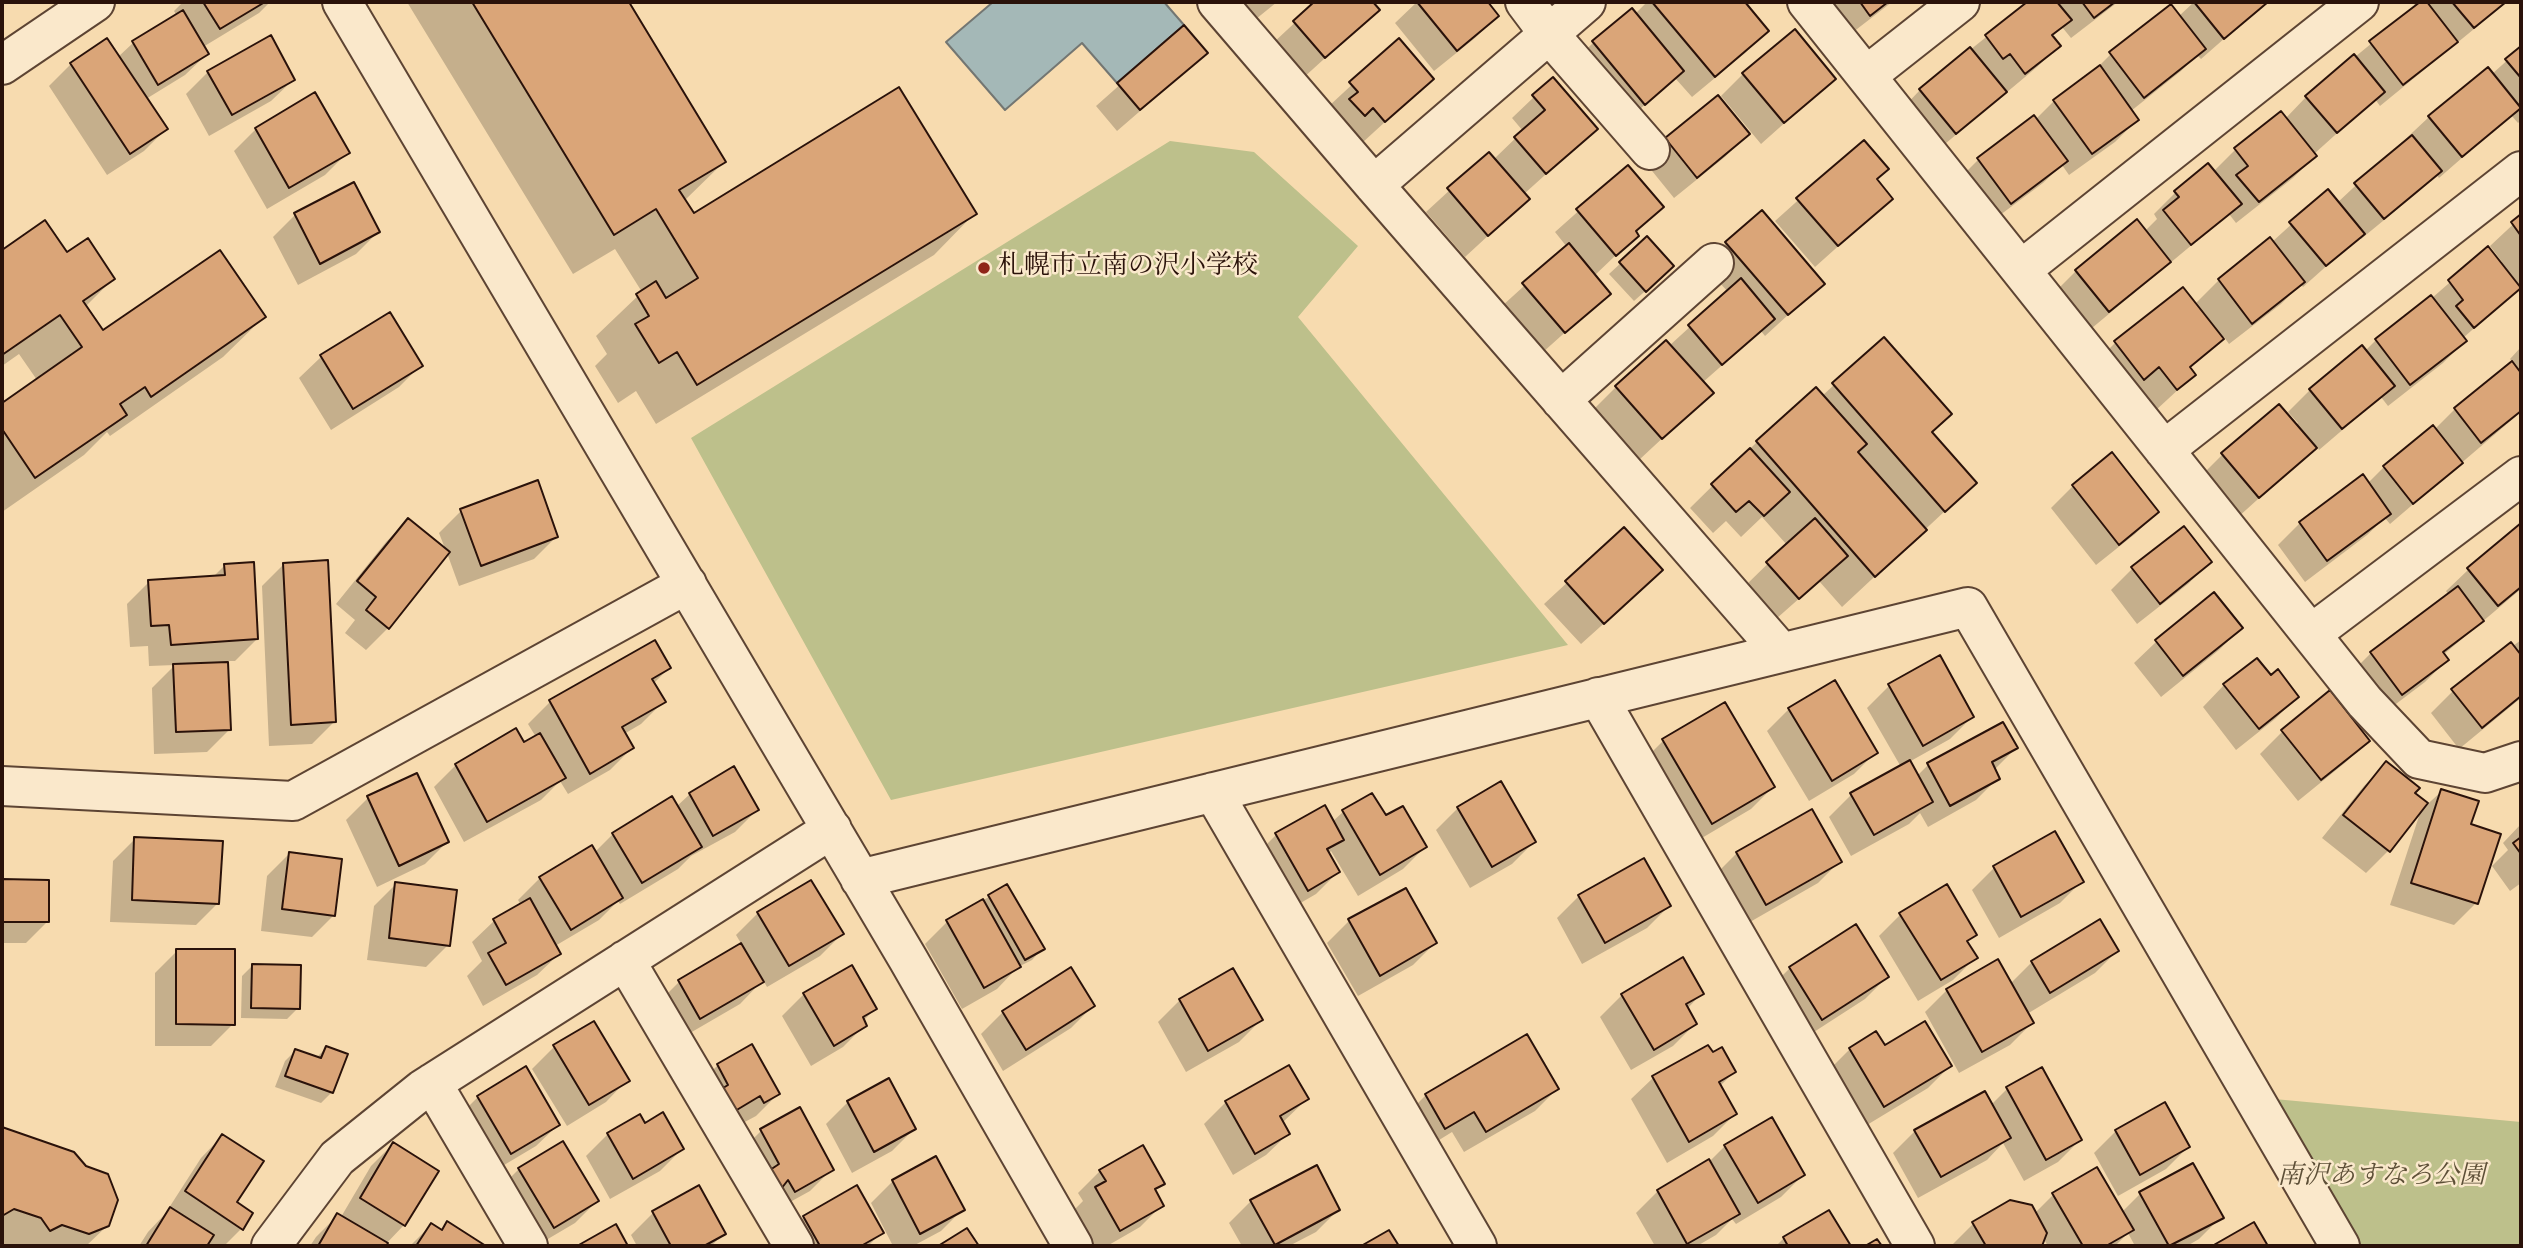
<!DOCTYPE html>
<html>
<head>
<meta charset="utf-8">
<style>
	body { margin:0 }
	#map { position:relative; width:2523px; height:1248px; overflow:hidden; background:#f7dbaf; font-family:"IM FELL DW Pica",serif }
	canvas { display:block }
	.frame { position:absolute; inset:0; border:4px solid #2a120a; pointer-events:none }
</style>
</head>
<body>
<div id="map">
<canvas width="2523" height="1248"></canvas>
<div class="frame"></div>
</div>
<script>
const ctx = document.querySelector('canvas').getContext('2d');
ctx.lineJoin = 'round';
function fill(path, color) {
  ctx.fillStyle = color;
  ctx.fill(path, 'evenodd');
}
function trace(path, color, width, dash) {
  ctx.strokeStyle = color;
  ctx.lineWidth = width;
  ctx.lineCap = dash ? 'butt' : 'round';
  ctx.setLineDash(dash || []);
  ctx.stroke(path);
}
function write(font, color, halo, rows, align = 'center') {
  ctx.font = font + ' "IM FELL DW Pica","Noto Serif JP",serif';
  ctx.lineWidth = 5;
  ctx.setLineDash([]);
  ctx.textBaseline = 'middle';
  ctx.strokeStyle = halo;
  ctx.fillStyle = color;
  for (const [text, x, y, turn = 0] of rows) {
    ctx.save();
    ctx.translate(x, y);
    ctx.rotate((+turn || 0) * Math.PI / 180);
    ctx.textAlign = isNaN(turn) ? turn : align;
    if (halo) ctx.strokeText(text, 0, 0);
    ctx.fillText(text, 0, 0);
    ctx.restore();
  }
}
const green = new Path2D(`
	M1170,141L1254,152L1358,246L1298,317L1568,645L891,800L691,438Z
	M2253,1097L2521,1122V1246H2340Z`);
const water = new Path2D(`
	M993,2H1164L1184,25L1117,83L1082,43L1005,110L946,42Z`);
const shadow = new Path2D(`
	M183,2H270L259,13L203,47L207,54L185,75L146,99L166,129L144,151L107,175L49,86L71,64L118,57L133,43L177,16L174,11Z
	M407,2H627L724,162L684,201L693,215L974,214L934,255L656,424L636,391L618,403L595,366L607,354L596,336L642,292L615,249L573,274Z
	M1242,2H1277L1256,19Z
	M1317,2H1371L1378,10L1302,79L1272,44Z
	M1417,2H1486L1497,16L1475,38L1434,71L1395,23Z
	M1647,2H1743L1767,31L1745,53L1692,97L1675,78L1622,125L1571,64L1593,43L1632,10L1635,14Z
	M1821,2H1892L1848,36Z
	M2030,2H2118L2071,38L2062,27L2052,37L2059,46L2037,67L1933,154L1899,112L1920,90Z
	M2194,2H2266L2201,59L2197,55L2181,71L2131,111L2137,120L2115,142L2069,175L2062,165L2043,183L1988,224L1956,182L1978,160L2033,118L2035,120L2054,101L2089,76L2111,54L2178,17Z
	M2416,2H2507L2380,106L2375,99L2314,154L2315,156L2293,178L2236,223L2229,214L2086,333L2054,293L2076,271L2145,231L2157,219L2154,214L2175,193L2213,172L2235,150L2281,113L2285,119L2306,97L2416,7L2414,4Z
	M1184,28L1205,53L1183,74L1117,131L1096,106Z
	M1794,32L1834,79L1761,144L1721,96L1743,74Z
	M1399,41L1432,79L1362,143L1329,106Z
	M2521,48V120L2518,123L2511,115L2439,178L2436,174L2417,193L2361,239L2359,237L2303,287L2301,284L2281,304L2229,344L2224,337L2189,369L2194,375L2155,411L2093,365L2115,343L2183,289L2195,304L2219,280L2270,240L2272,242L2327,192L2337,203L2429,117L2492,74Z
	M208,72L293,80L271,101L209,136L186,94Z
	M1534,97L1596,129L1524,194L1528,199L1465,257L1426,212L1489,154L1494,159L1523,131L1512,118Z
	M1718,97L1747,134L1726,156L1674,198L1644,161L1666,139Z
	M256,129L347,153L325,175L267,209L234,151Z
	M1863,142L1875,180L1891,199L1815,267L1775,221Z
	M1628,167L1662,207L1635,233L1637,235L1594,276L1609,293L1542,353L1502,306L1567,247L1555,232Z
	M295,215L378,232L356,254L298,285L273,237Z
	M2521,217V287L2463,338L2465,341L2443,363L2388,406L2381,397L2319,450L2317,446L2237,518L2201,476L2223,454L2295,426L2298,423L2288,412L2310,390L2365,351L2376,340L2432,298L2488,249L2500,264L2502,262L2490,246Z
	M44,222L67,255L113,279L85,307L103,333L264,317L223,357L110,436L107,432L84,455L2,512V405L37,380L19,354L2,366V252Z
	M1647,239L1661,277L1634,301L1609,274Z
	M1726,243L1823,283L1765,336L1761,331L1702,383L1711,393L1639,460L1594,409L1616,387L1669,346L1728,292L1704,265Z
	M1884,339L1950,414L1931,433L1975,483L1842,607L1819,581L1776,619L1746,585L1787,545L1762,517L1741,537L1726,521L1713,533L1690,508L1757,442L1816,390L1822,396Z
	M2521,347V412L2390,524L2385,518L2367,535L2305,582L2278,545L2300,523L2362,477L2367,484L2384,467L2434,430L2455,409L2513,363L2510,359Z
	M321,357L421,365L399,387L331,430L299,378Z
	M2111,455L2157,512L2135,534L2096,565L2051,508L2073,486Z
	M461,511L556,537L534,559L459,586L447,553L388,628L366,650L345,633L355,620L336,604L386,542L408,520L446,551L439,533Z
	M2521,525V589L2443,655L2447,660L2425,682L2380,716L2349,675L2371,653L2449,595L2446,591L2468,570Z
	M1624,530L1639,592L1581,644L1544,604Z
	M2210,562L2188,584L2137,624L2111,590L2133,568Z
	M284,564L334,722L312,744L269,746L262,586Z
	M224,566L257,639L235,661H227L229,730L207,752L154,754L152,688L175,665L149,666L148,646L130,647L127,604L149,582L212,578Z
	M2214,595L2241,628L2219,650L2161,697L2134,663L2156,642Z
	M2521,640V698L2459,749L2431,713L2453,691Z
	M654,642L669,668L653,684L663,702L641,724L624,734L632,748L610,770L568,794L560,781L541,800L464,842L434,787L456,765L523,744L536,737L528,724L550,702Z
	M1939,658L1972,717L1950,739L1909,762L1917,776L1928,765L2016,748L1994,770L1998,778L1976,800L1928,827L1920,813L1909,824L1851,856L1829,817L1851,795L1901,767L1867,708L1889,686Z
	M2270,678L2297,697L2275,719L2236,750L2203,707L2224,685Z
	M2330,693L2368,740L2346,762L2298,801L2260,754L2282,732Z
	M1789,709L1876,752L1854,774L1809,801L1767,731Z
	M1664,740L1773,787L1751,809L1690,845L1642,762Z
	M2386,764L2388,851L2366,873L2322,838L2364,786Z
	M2442,791L2469,826L2498,835L2476,903L2454,925L2390,905L2421,810Z
	M690,794L757,810L735,832L691,856L678,869L620,904L618,901L599,920L555,946L559,954L537,975L483,1006L467,976L482,961L472,942L494,921L521,905L518,900L540,878L594,853L613,834L676,807Z
	M1372,795L1385,818L1425,847L1403,869L1358,896L1331,851L1328,854L1338,872L1316,894L1285,912L1254,857L1276,835L1332,822L1343,812Z
	M368,798L447,842L425,864L377,887L346,820Z
	M1458,808L1534,842L1512,864L1470,888L1436,830Z
	M1812,811L1840,861L1818,883L1743,926L1715,875L1737,853Z
	M2521,824V883L2510,891L2492,866L2508,850L2503,843Z
	M2055,833L2082,881L2060,903L1999,938L1972,890L1994,868Z
	M135,839L218,903L196,925L110,922L113,861Z
	M289,854L334,915L312,937L261,931L267,876Z
	M2,881H48V921L26,943H2Z
	M396,884L448,945L426,967L367,960L374,906Z
	M1007,886L1042,949L1032,960L1018,967L997,989L962,1009L925,944L947,922Z
	M1579,896L1669,906L1647,928L1582,964L1557,918Z
	M758,913L842,934L820,956L767,987L763,980L740,1004L678,1040L657,1004L679,982L742,945L736,935Z
	M1900,915L1975,935L1966,943L1975,958L1953,980L1918,1001L1879,936Z
	M1349,921L1435,943L1413,965L1358,996L1327,943Z
	M177,951L233,1024L211,1046H155V973Z
	M2117,951L2095,973L2027,1014L2032,1023L2010,1045L1959,1073L1925,1012L1947,990L2010,984L2032,962Z
	M253,965L298,1008L287,1019L241,1018L242,976Z
	M1790,968L1887,977L1865,999L1800,1041L1768,990Z
	M1070,969L1093,1006L1071,1028L1003,1071L981,1034L1003,1012Z
	M1702,993L1687,1009L1695,1024L1673,1046L1631,1070L1600,1017L1622,995Z
	M804,994L875,1009L863,1021L865,1025L843,1047L811,1066L782,1016Z
	M1180,1000L1261,1020L1239,1042L1186,1072L1158,1022Z
	M554,1047L627,1080L606,1102L567,1126L532,1069Z
	M326,1048L332,1092L321,1103L275,1087L285,1061L295,1051L316,1058Z
	M1884,1048L1950,1066L1928,1088L1862,1128L1828,1071L1850,1049Z
	M718,1065L778,1094L756,1116L741,1124L696,1087Z
	M1734,1072L1719,1087L1735,1114L1713,1136L1667,1163L1631,1099L1653,1078Z
	M1557,1089L1535,1111L1464,1152L1452,1132L1423,1150L1404,1117L1426,1095Z
	M2007,1089L2080,1140L2058,1162L2024,1181L2003,1143L1987,1160L1918,1198L1893,1153L1915,1131L1991,1105Z
	M478,1097L558,1125L536,1146L489,1174L456,1119Z
	M1307,1099L1282,1123L1288,1134L1266,1155L1233,1175L1204,1124L1226,1102Z
	M848,1102L914,1129L892,1151L852,1173L826,1124Z
	M644,1125L682,1149L660,1171L610,1199L586,1156L608,1134Z
	M2,1129L73,1153L108,1225L86,1246H2Z
	M761,1131L832,1169L810,1191L772,1212L739,1153Z
	M2116,1131L2188,1147L2166,1169L2118,1196L2094,1153Z
	M222,1136L241,1229L224,1246H213L207,1243L205,1246H139L148,1232L165,1214L201,1158Z
	M393,1144L404,1225L384,1246H310L316,1237L338,1215L341,1217L371,1166Z
	M1725,1146L1803,1175L1781,1197L1736,1224L1732,1219L1716,1235L1697,1246H1655L1636,1213L1658,1191L1709,1162Z
	M519,1169L597,1201L575,1223L536,1246L497,1191Z
	M2096,1169L2121,1213L2140,1194L2221,1217L2199,1239L2187,1246H2135L2128,1233L2115,1246H2048L2043,1238L2040,1246H1951L1973,1224L2010,1202L2034,1214L2053,1195Z
	M1100,1171L1162,1183L1154,1192L1162,1205L1140,1227L1107,1246H1094L1074,1210L1083,1201L1078,1193Z
	M893,1181L963,1209L941,1231L913,1246H893L871,1203Z
	M699,1188L724,1234L711,1246H637L631,1235L653,1213Z
	M1251,1201L1338,1210L1316,1232L1289,1246H1242L1229,1223Z
	M1829,1212L1849,1246H1776L1784,1238Z
	M804,1217L881,1233L868,1246H786L782,1239Z
	M447,1224L483,1246H410L431,1225L440,1231Z`);
const building = new Path2D(`
	M203,2H265L220,29Z
	M472,2H629L726,162L679,190L694,213L899,87L977,214L697,385L677,352L659,363L635,324L649,316L636,294L656,281L666,298L698,278L656,209L614,235Z
	M1314,2H1373L1380,10L1325,58L1293,21Z
	M1417,2H1488L1499,16L1457,51Z
	M1652,2H1745L1769,31L1715,77Z
	M1860,2H1888L1870,16Z
	M2027,2H2057L2072,20L2052,35L2061,46L2025,74L2010,54L2003,59L1985,35Z
	M2082,2H2115L2094,18Z
	M2194,2H2268L2224,39Z
	M2420,2H2427L2458,42L2403,85L2369,41Z
	M2452,2H2506L2474,28Z
	M2171,4L2206,49L2144,98L2109,52Z
	M1632,8L1684,71L1645,105L1592,41Z
	M183,10L209,54L158,85L132,41Z
	M1184,25L1208,53L1140,110L1117,83Z
	M1795,29L1836,79L1784,123L1742,73Z
	M271,35L295,80L232,115L207,71Z
	M107,38L168,129L130,154L70,63Z
	M1399,38L1434,79L1385,122L1373,108L1365,116L1349,99L1358,92L1349,82Z
	M2521,46V78L2505,59Z
	M1970,47L2007,92L1956,134L1919,89Z
	M2354,54L2385,92L2337,133L2305,96Z
	M2100,65L2139,120L2092,154L2053,100Z
	M2488,67L2521,108L2462,157L2428,116Z
	M1553,77L1598,129L1546,174L1514,137L1545,110L1532,95Z
	M315,92L350,153L289,188L255,128Z
	M1718,95L1750,134L1697,178L1665,138Z
	M2281,111L2317,156L2259,202L2236,175L2248,166L2234,148Z
	M2034,115L2068,161L2011,204L1977,158Z
	M2412,135L2442,171L2384,219L2354,183Z
	M1864,140L1889,169L1877,179L1893,199L1838,246L1796,198Z
	M1489,152L1530,199L1488,236L1447,188Z
	M2208,163L2242,204L2191,245L2163,210L2179,197L2174,191Z
	M1628,165L1664,207L1636,231L1639,236L1616,256L1576,209Z
	M354,182L380,232L320,264L294,213Z
	M2328,189L2365,234L2326,266L2289,222Z
	M1762,210L1825,284L1788,315L1725,242Z
	M2521,214V236L2511,222Z
	M2137,219L2171,262L2109,312L2075,270Z
	M45,220L67,252L88,238L115,279L83,301L103,330L220,250L266,317L151,397L145,387L120,404L127,415L35,478L2,429V403L82,347L60,315L2,355V250Z
	M1647,236L1674,266L1646,292L1619,262Z
	M2270,237L2305,282L2252,324L2218,279Z
	M1569,243L1611,294L1565,333L1522,283Z
	M2488,246L2521,288L2474,328L2456,306L2463,300L2448,280Z
	M1741,278L1775,319L1722,365L1688,325Z
	M2183,287L2224,339L2190,367L2196,375L2177,390L2159,367L2144,380L2114,341Z
	M2431,295L2467,341L2410,385L2375,339Z
	M390,312L423,366L353,409L320,355Z
	M1884,337L1952,414L1932,432L1977,483L1945,512L1832,383Z
	M1666,340L1714,393L1662,439L1615,386Z
	M2362,345L2395,386L2342,429L2309,389Z
	M2512,361L2521,373V411L2481,443L2454,408Z
	M1816,387L1867,444L1858,452L1927,530L1875,577L1756,441Z
	M2279,404L2317,448L2259,498L2221,453Z
	M2433,425L2463,463L2413,504L2383,466Z
	M1750,448L1790,492L1764,516L1749,501L1736,512L1711,484Z
	M2112,452L2159,512L2119,545L2072,485Z
	M2363,474L2391,514L2327,561L2299,522Z
	M538,480L558,537L481,566L460,509Z
	M408,518L450,552L389,629L366,610L376,597L357,581Z
	M1815,518L1848,556L1799,599L1766,562Z
	M2521,523V587L2498,606L2467,568Z
	M2184,526L2212,562L2160,604L2131,567Z
	M1624,527L1663,570L1604,624L1565,581Z
	M328,560L336,722L291,725L283,563Z
	M254,562L258,639L171,645L169,625L151,626L148,580L225,575L224,564Z
	M2458,586L2484,621L2443,652L2449,660L2402,695L2370,652Z
	M2214,592L2243,628L2183,676L2155,640Z
	M655,640L671,668L652,679L666,702L622,727L634,748L590,774L549,700Z
	M2511,642L2521,655V696L2482,728L2451,689Z
	M1940,655L1974,717L1923,746L1888,684Z
	M2257,658L2271,675L2278,669L2299,697L2259,729L2223,684Z
	M228,662L231,730L176,732L173,664Z
	M1835,680L1878,753L1832,781L1788,708Z
	M2330,690L2370,741L2321,780L2281,730Z
	M1725,702L1775,787L1712,824L1662,739Z
	M2003,722L2018,748L1992,762L2000,779L1950,806L1927,763Z
	M516,728L524,742L540,733L566,778L487,822L455,764Z
	M1910,760L1933,802L1874,835L1850,793Z
	M2386,761L2420,788L2415,793L2428,803L2390,852L2343,815Z
	M734,766L759,810L713,836L689,793Z
	M417,773L449,842L399,866L367,796Z
	M1501,781L1536,842L1492,867L1457,807Z
	M2441,789L2479,801L2471,824L2501,834L2478,904L2411,883Z
	M1372,793L1386,815L1403,806L1427,847L1380,875L1342,810Z
	M672,796L702,847L642,883L612,833Z
	M1325,805L1344,840L1327,849L1340,872L1308,891L1275,833Z
	M1812,809L1842,862L1766,905L1736,852Z
	M2055,831L2084,882L2021,917L1993,866Z
	M134,837L223,841L219,904L132,900Z
	M2521,837V854L2513,843Z
	M592,845L623,898L571,930L539,877Z
	M289,852L342,859L335,916L282,909Z
	M1644,858L1671,906L1605,943L1578,895Z
	M2,879L49,880V922H2Z
	M811,880L844,934L789,966L757,912Z
	M395,882L457,890L450,946L389,938Z
	M1007,884L1045,949L1025,960L988,895Z
	M1947,884L1977,935L1967,941L1978,958L1941,980L1899,913Z
	M1406,888L1437,943L1380,976L1348,919Z
	M530,898L561,954L506,985L488,953L506,943L493,919Z
	M983,899L1021,967L984,988L946,920Z
	M2100,919L2119,951L2050,993L2031,961Z
	M1856,924L1889,977L1822,1020L1789,967Z
	M741,943L764,982L700,1019L678,980Z
	M176,949H235V1025L176,1024Z
	M1683,957L1704,994L1686,1004L1697,1024L1654,1050L1621,994Z
	M1998,959L2034,1023L1982,1052L1946,989Z
	M252,964L301,965L300,1009L251,1008Z
	M852,965L877,1009L863,1017L867,1026L834,1046L803,993Z
	M1071,967L1095,1006L1026,1050L1002,1011Z
	M1233,968L1263,1020L1208,1051L1179,999Z
	M594,1021L630,1081L589,1105L553,1045Z
	M1925,1021L1952,1066L1884,1107L1849,1048L1876,1031L1885,1045Z
	M1527,1034L1559,1089L1486,1132L1474,1112L1445,1129L1425,1094Z
	M752,1044L780,1094L764,1103L760,1096L735,1111L723,1088L728,1085L717,1064Z
	M1708,1045L1713,1052L1722,1047L1736,1072L1719,1082L1737,1114L1689,1142L1652,1076Z
	M326,1046L348,1054L333,1093L285,1076L295,1049L321,1058Z
	M1289,1065L1309,1099L1280,1116L1290,1134L1255,1154L1225,1101Z
	M526,1066L560,1125L511,1154L477,1096Z
	M2042,1067L2082,1140L2046,1160L2006,1087Z
	M889,1078L916,1129L874,1152L847,1101Z
	M1985,1091L2011,1138L1941,1177L1914,1130Z
	M2165,1102L2190,1147L2140,1175L2115,1130Z
	M800,1107L834,1170L795,1192L788,1180L781,1189L770,1170L779,1164L760,1129Z
	M663,1112L684,1149L633,1179L607,1133L640,1114L645,1123Z
	M1772,1117L1805,1175L1758,1203L1724,1145Z
	M2,1127L74,1152L86,1166L108,1174L118,1200L109,1226L89,1234L62,1225L50,1231L41,1218L14,1209L2,1216Z
	M222,1134L264,1161L237,1202L253,1213L243,1230L185,1191Z
	M563,1141L599,1201L554,1228L518,1168Z
	M393,1142L439,1171L405,1226L360,1198Z
	M1143,1145L1165,1184L1155,1189L1164,1206L1120,1231L1095,1187L1106,1181L1099,1170Z
	M936,1156L965,1210L920,1234L892,1180Z
	M1709,1159L1740,1214L1687,1244L1657,1190Z
	M2193,1163L2224,1218L2169,1246L2139,1192Z
	M1317,1165L1340,1210L1275,1245L1250,1200Z
	M2097,1167L2134,1230L2106,1246H2083L2052,1193Z
	M699,1185L726,1234L704,1246H671L652,1211Z
	M857,1185L884,1233L861,1246H820L803,1216Z
	M2010,1200L2032,1205L2047,1233L2042,1246H1986L1972,1222Z
	M170,1207L214,1235L207,1246H146Z
	M1829,1210L1851,1246H1788L1783,1237Z
	M337,1213L388,1243L386,1246H318Z
	M447,1221L486,1246H416L431,1223L442,1230Z
	M2254,1222L2268,1246H2212Z
	M616,1224L628,1246H577Z
	M967,1228L979,1246H938Z
	M1389,1230L1399,1246H1361Z
	M1877,1239L1882,1246H1865Z`);
const minor = new Path2D(`
	M342,2L908,959L1073,1246
	M1217,2L1374,185L1781,652
	M1525,2L1549,34L1650,150
	M1807,2L2365,702L2419,759L2485,773L2521,761
	M2,65L95,2
	M1866,76L1960,2
	M1374,185L1586,2
	M2021,270L2359,2
	M1561,400L1714,263
	M2164,450L2521,171
	M2311,634L2521,476
	M1598,697L1915,1246
	M2,786L293,801L687,584
	M1213,792L1477,1246
	M860,879L1968,607L2340,1246
	M625,960L794,1246
	M432,1083L528,1246
	M271,1246L337,1158L423,1089L832,829`);
const markers = [
	[984,268,7,"#8f2418"]
];
const poiNames = [
	["札幌市立南の沢小学校",998,268]
];
const parkNames = [
	["南沢あすなろ公園",2381,1178]
];
fill(green, '#bdc08b');
fill(water, '#a4b8b7');
trace(water, '#737672', 2);
fill(shadow, '#0003');
fill(building, '#daa578');
trace(building, '#2a120a', 2);
trace(minor, '#5d4433', 42);
trace(minor, '#fae8cb', 38);
for (const [x, y, r, color] of markers) {
  const dot = new Path2D();
  dot.arc(x, y, r, 0, 2 * Math.PI);
  ctx.fillStyle = color;
  ctx.fill(dot);
  trace(dot, '#fae8cb', 2.5);
}
write('26px', '#2a120a', '#fae8cb', poiNames, 'left');
write('italic 26px', '#5d4f37', '#fae8cb', parkNames);
</script>
</body>
</html>
